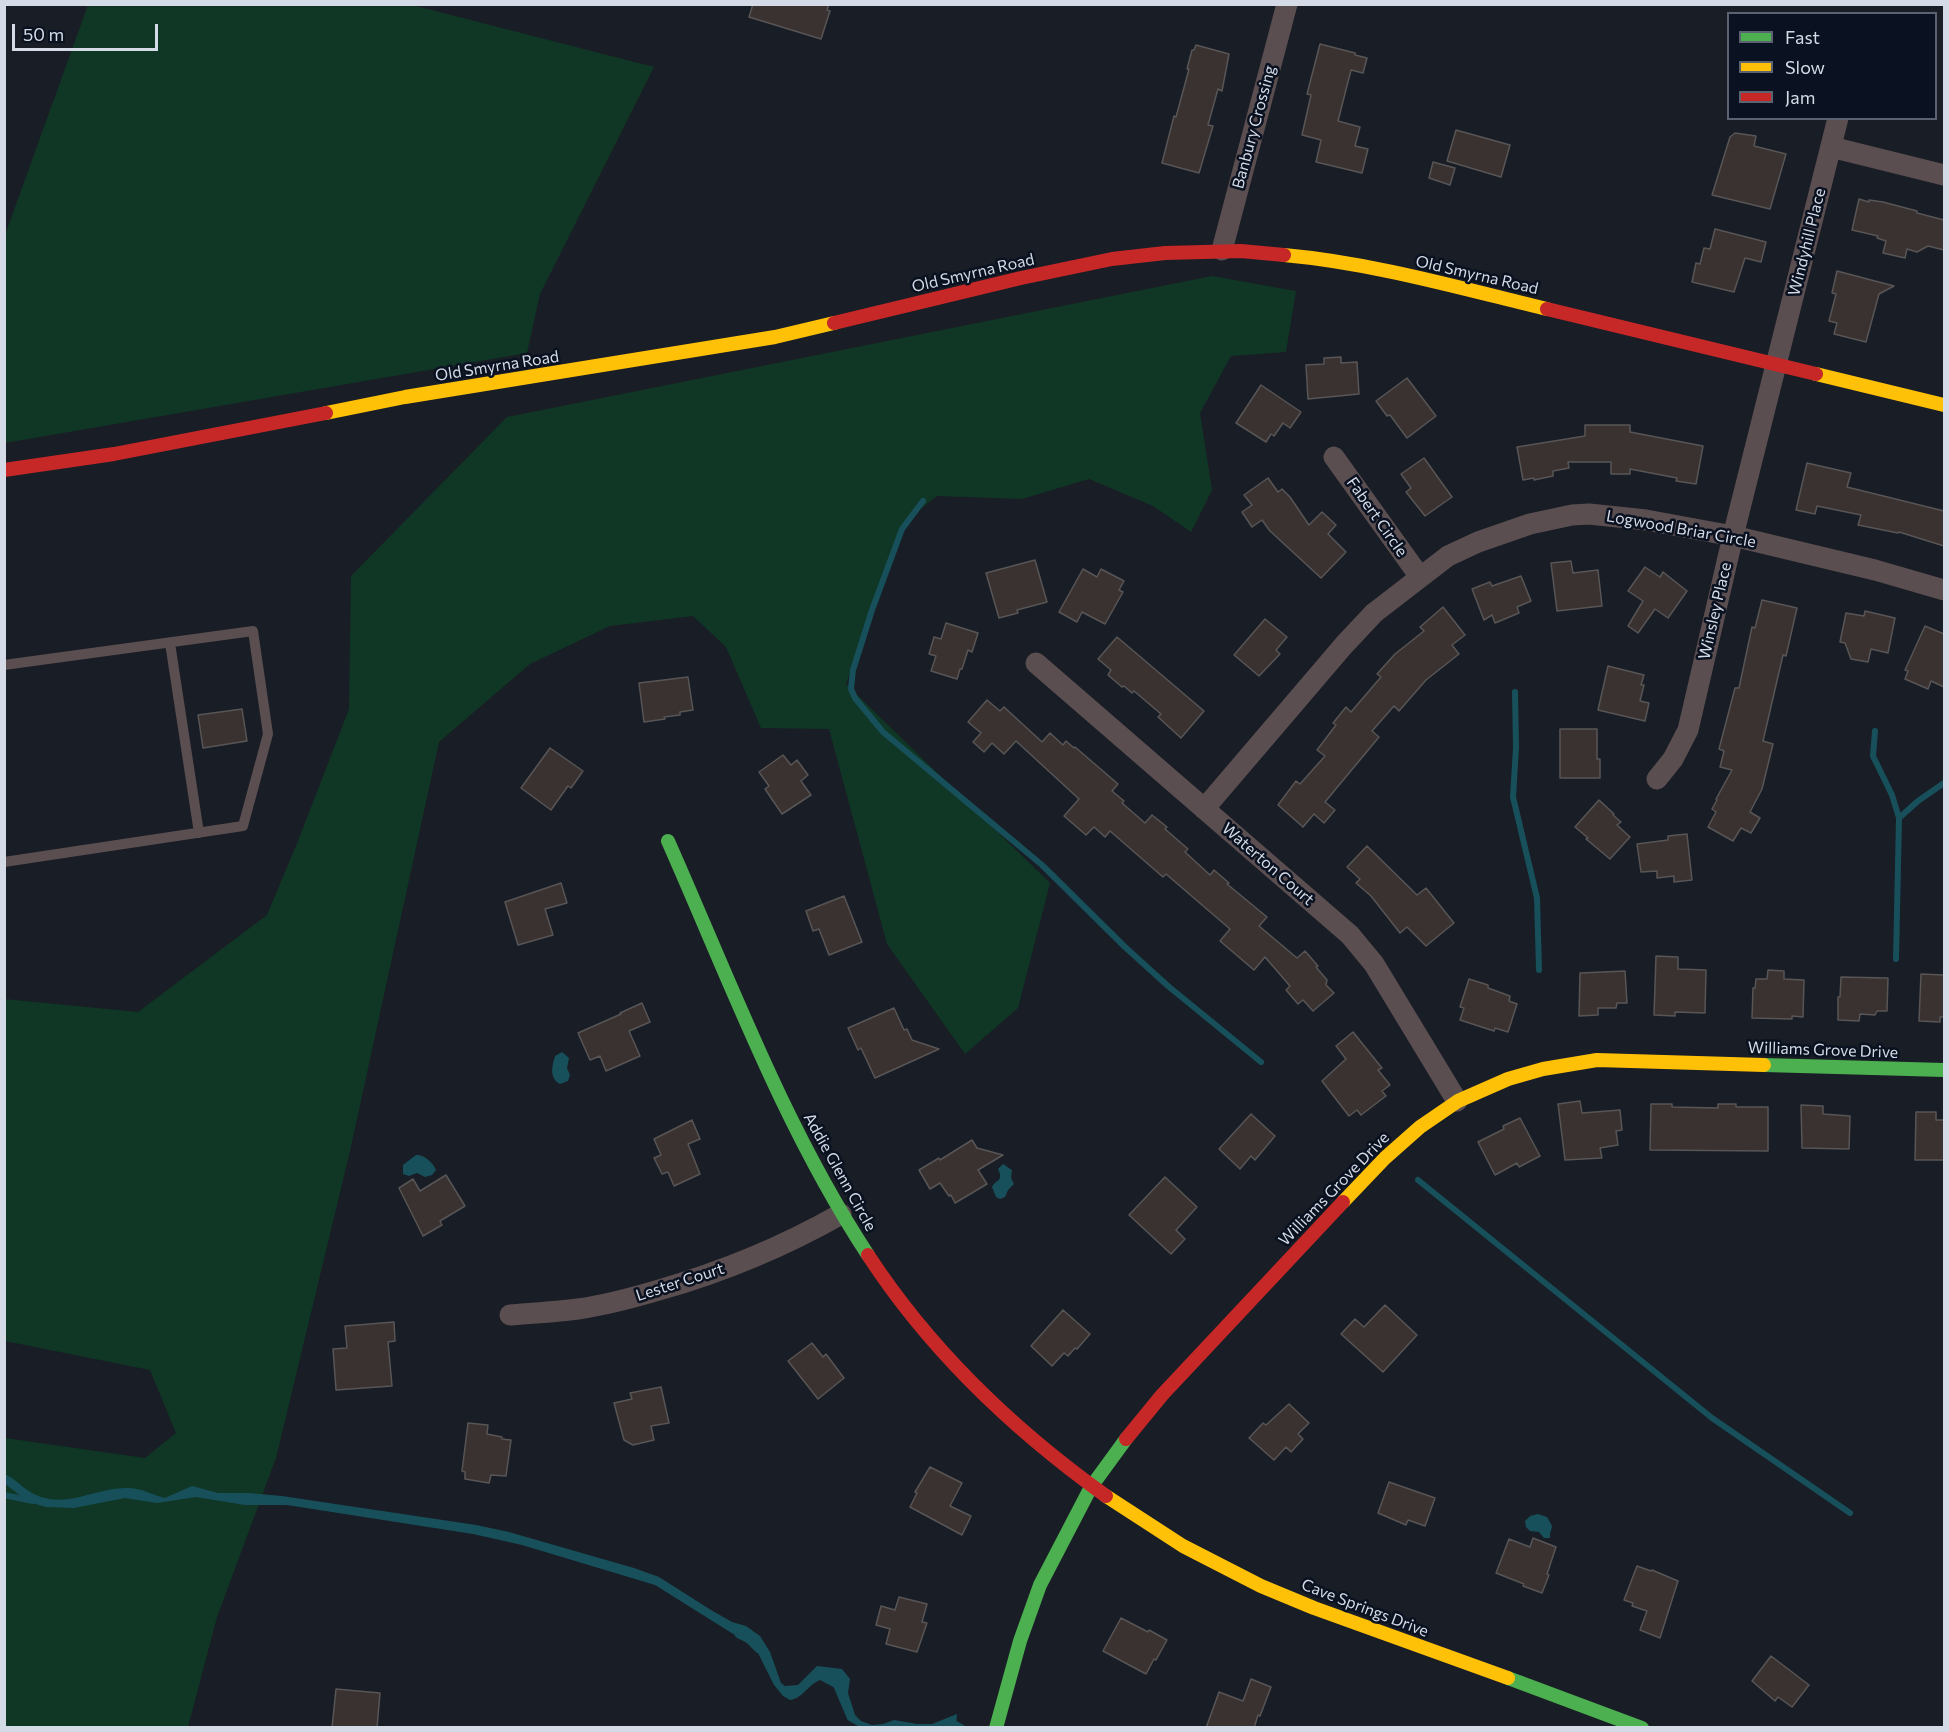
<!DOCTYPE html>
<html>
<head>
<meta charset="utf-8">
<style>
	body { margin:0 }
	#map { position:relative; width:1949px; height:1732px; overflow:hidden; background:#191d25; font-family:Commissioner,sans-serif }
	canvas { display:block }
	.frame { position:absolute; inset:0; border:6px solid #d5dbe6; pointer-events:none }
	.legend { position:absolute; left:1727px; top:12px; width:210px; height:108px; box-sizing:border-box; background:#0a1221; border:2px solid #5b6270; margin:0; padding:8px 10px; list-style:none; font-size:18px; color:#d5dbe6 }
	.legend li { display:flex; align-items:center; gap:12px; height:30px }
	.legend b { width:30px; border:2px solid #5b6270 }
	.scale { position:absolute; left:12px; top:24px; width:146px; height:27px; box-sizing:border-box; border:3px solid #d5dbe6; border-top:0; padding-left:8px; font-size:18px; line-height:21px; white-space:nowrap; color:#d5dbe6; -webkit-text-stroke:4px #0a1221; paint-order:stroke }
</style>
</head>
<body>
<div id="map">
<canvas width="1949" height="1732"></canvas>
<div class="frame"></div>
<ul class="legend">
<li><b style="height:8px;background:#4caf50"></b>Fast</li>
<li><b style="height:8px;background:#ffc107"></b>Slow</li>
<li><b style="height:8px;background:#c62828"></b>Jam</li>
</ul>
<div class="scale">50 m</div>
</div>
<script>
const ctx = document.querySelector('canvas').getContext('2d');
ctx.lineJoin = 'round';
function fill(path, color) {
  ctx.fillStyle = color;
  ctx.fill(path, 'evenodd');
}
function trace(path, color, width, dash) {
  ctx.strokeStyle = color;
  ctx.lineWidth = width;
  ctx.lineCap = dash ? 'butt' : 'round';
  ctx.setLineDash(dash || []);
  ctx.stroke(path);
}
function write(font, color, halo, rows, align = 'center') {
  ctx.font = font + ' Commissioner,sans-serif';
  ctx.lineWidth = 5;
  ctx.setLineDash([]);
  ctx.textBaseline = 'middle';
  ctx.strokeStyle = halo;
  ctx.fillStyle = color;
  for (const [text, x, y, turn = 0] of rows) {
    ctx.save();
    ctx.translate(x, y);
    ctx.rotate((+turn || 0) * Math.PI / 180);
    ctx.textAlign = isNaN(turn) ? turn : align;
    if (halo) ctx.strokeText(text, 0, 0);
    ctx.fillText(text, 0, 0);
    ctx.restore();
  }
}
const green = new Path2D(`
	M88,5H412L654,67L540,294L527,353L5,443V235Z
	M1212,276L1296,291L1286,352L1231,356L1200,413L1212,490L1191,532L1153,506L1089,479L1022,499L937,496L904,522L846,684L1050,883L1018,1008L965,1054L887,944L829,729L761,728L726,647L693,616L610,626L530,664L439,742L350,1151L276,1458L217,1617L188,1727H5V1438L145,1458L176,1433L150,1370L5,1341L4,999L138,1012L267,915L298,841L349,709L351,576L507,417Z`);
const water = new Path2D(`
	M562,1052L569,1058L567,1068L570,1075L568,1081L560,1084C549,1078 552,1066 555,1056Z
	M416,1155C423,1154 433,1162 436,1170L432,1175L425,1177L417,1173L409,1176L403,1174V1165Z
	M1003,1164L1012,1170L1011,1178L1014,1184L1008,1190L1005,1197L1000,1199L996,1197L992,1187C996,1179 1004,1182 998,1169Z
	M5,1474C16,1479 24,1490 36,1495C67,1509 97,1487 128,1488C141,1488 153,1495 165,1498L192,1486L218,1493H248L282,1496L476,1525L509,1532L634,1568L659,1577L711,1610L732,1622L746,1626L760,1636L770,1652L781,1683L785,1686L798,1685L817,1666L842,1669L850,1679L848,1693L855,1715L861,1721L872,1725L883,1724L894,1720L917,1724H932L957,1714L956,1727H859L847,1714L839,1688L828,1678C809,1680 805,1698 790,1700L783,1696L774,1685L754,1645L747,1638L738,1637L655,1585L522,1545L473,1534L287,1505H245L196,1497L157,1503L125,1498L74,1508L46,1507L29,1502L5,1484Z
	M1538,1514L1547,1517C1556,1531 1550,1525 1550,1538H1544L1539,1532L1530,1531L1526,1527L1525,1521L1530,1516Z`);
const stream = new Path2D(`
	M923,501L902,529L872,610L853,670L851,689L855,698L883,732L1042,865L1125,947L1168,986L1261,1062
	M1515,692L1516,748L1513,797L1537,898L1539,970
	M1875,731L1873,756L1892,795L1899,818L1896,959
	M1899,818L1918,801L1944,783
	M1418,1180L1712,1418L1850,1513
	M4,1495L33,1501
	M738,1635L748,1640L758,1650
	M819,1676L836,1685L850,1718L867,1728
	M944,1728L956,1724L963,1728`);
const building = new Path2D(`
	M753,4H829L827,10L830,11L821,39L749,17Z
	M1320,44L1355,53V55L1367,58L1363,73L1351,70L1338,121L1360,127L1355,146L1368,149L1362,173L1316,162L1321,140L1302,135L1311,95L1307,94Z
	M1196,45L1229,54L1222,91L1218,89L1208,125L1213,126L1199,173L1162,163L1174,116L1176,117L1189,69H1187L1192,50H1194Z
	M1456,130L1510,145L1501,177L1447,161Z
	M1735,133L1756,136L1754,146L1786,154L1770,209L1712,195L1730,137Z
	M1433,162L1455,168L1450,185L1429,178Z
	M1859,199L1869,202V200L1883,202L1917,211V213L1944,220V250L1928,246L1917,252L1907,249L1905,258L1883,253L1886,241L1877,238L1878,236L1852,230Z
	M1715,229L1766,242L1761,262L1745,258L1734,292L1692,282L1696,263L1700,264L1704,248L1710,249Z
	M1837,271L1894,286L1879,294L1866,342L1834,334L1837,323L1829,321L1836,294L1832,293Z
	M1341,357V363L1357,362L1359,394L1308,399L1306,365L1324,364V358Z
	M1407,378L1436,416L1407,438L1390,415L1387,416L1376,401Z
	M1261,385L1301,412L1290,428L1283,423L1274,436L1271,434L1266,442L1236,423Z
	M1585,425H1630V432L1703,446L1696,484L1676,481L1677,478L1630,469V474H1611V462H1568L1569,468L1553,471V476L1534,480V478L1523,480L1517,447L1585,436Z
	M1424,458L1452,497L1425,516L1406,492L1411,488L1401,474Z
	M1807,463L1851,473L1847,487L1944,511V546L1899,532L1898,533L1858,525L1861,515L1817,506L1815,514L1796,510Z
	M1268,478L1278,492L1282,489L1290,497L1309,525L1322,512L1336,525L1328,534L1346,552L1321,578L1270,531L1262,520L1252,527L1242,512L1252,505L1244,495Z
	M1035,560L1047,602L1017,610L1018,613L999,618L986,573Z
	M1571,561L1573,573L1598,570L1602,606L1557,611L1551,563Z
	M1645,567L1660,577L1663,572L1687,591L1668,618L1655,609L1638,633L1628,626L1643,601L1628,591Z
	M1083,569L1097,577L1101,569L1124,581L1119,590L1123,592L1105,624L1082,612L1077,622L1059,612Z
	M1521,576L1531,601L1517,607L1519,613L1495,623L1492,615L1484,620L1472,589L1490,582L1492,586Z
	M1762,600L1797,608L1786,656L1783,655L1763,741L1773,744L1762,789L1750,812L1760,818L1751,833L1741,828L1733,841L1708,827L1716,812L1712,809L1717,800L1716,799L1732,770L1720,767L1724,751L1719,749L1735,688H1739L1752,627L1755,628Z
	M1443,607L1465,635L1452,645L1459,654L1426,680L1399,711L1394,706L1372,731L1379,737L1325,802L1335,810L1324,823L1314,814L1303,827L1278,805L1296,781L1300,784L1325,756L1317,750L1336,725L1333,723L1346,707L1351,712L1381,677L1377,674L1395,654L1424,631L1420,627Z
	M1865,611L1895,618L1888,653L1871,649L1868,662L1851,659L1845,643L1840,642L1846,613L1864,616Z
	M1265,619L1287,637L1276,650L1280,654L1259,676L1234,655Z
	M946,623L978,633L972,652L968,650L962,669H960L957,679L931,671L936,656L929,654L934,637L941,639Z
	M1925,626L1944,634V687L1931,681L1928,689L1905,679L1908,671L1905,670Z
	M1117,637L1204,711L1181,738L1158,717L1161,714L1134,691L1132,693L1124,686L1122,687L1108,675L1111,670L1098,659Z
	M1608,666L1644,675L1641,685H1644L1640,701L1649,703L1645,721L1598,710Z
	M688,677L693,710L680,712V715L664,717L665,719L644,722L639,683Z
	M987,700L1000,711L1004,707L1042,742L1050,733L1063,745L1066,741L1074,748L1075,747L1118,784L1112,791L1124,801L1122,803L1145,823L1152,815L1167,827L1165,829L1188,849L1185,852L1210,875L1214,870L1229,883L1227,884L1267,917L1259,926L1297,958L1305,951L1318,966L1316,967L1327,980L1326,985L1334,993L1313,1011L1303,1000L1298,1004L1286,990L1290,986L1265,957L1254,970L1220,941L1230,929L1166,874L1163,877L1110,831L1105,837L1094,827L1086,835L1064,816L1079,799L1016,741L1004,754L992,743L984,752L973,742L981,733L968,722Z
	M242,709L247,741L203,748L198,715Z
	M1560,729H1597V759H1600V778H1560Z
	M550,748L583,771L571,788L568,786L551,810L521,788Z
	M783,755L791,765L797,760L808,775L801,781L811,795L782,814L765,789L769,786L759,772Z
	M1599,800L1614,814L1613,815L1621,822L1617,825L1630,837L1610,859L1586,839L1588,838L1575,827Z
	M1687,834L1692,880L1674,882V876L1657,878V871L1641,872L1637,844L1668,840V836Z
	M1367,846L1417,895L1426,888L1454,923L1426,946L1407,927L1400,933L1371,896L1356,883L1360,879L1347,867Z
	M561,883L567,903L545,909L553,935L518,945L505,902Z
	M844,896L862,942L829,955L819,929L813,931L806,911Z
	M1656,956L1678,957V969L1706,970L1705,1013L1675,1012V1016L1654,1015Z
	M1768,970L1784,971V979L1804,980L1803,1017L1792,1016V1019L1752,1018L1753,988H1755L1756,979H1767Z
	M1625,971L1627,1003H1617L1616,1008H1598V1015L1579,1016L1580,973Z
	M1921,974L1944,975V1017H1940V1022L1919,1021Z
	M1841,977L1888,978L1887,1011H1877L1875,1015L1860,1014L1859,1021L1838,1020V997H1840Z
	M1469,979L1488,985V988L1510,996L1509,1001L1517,1004L1508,1032L1495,1028L1494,1031L1460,1020L1464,1008L1460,1007Z
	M642,1003L650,1022L629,1031L640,1056L606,1071L600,1056L590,1060L578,1033L621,1014L620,1013Z
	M894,1008L904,1030L907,1029L912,1040L939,1049L875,1078L861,1048L858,1050L848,1028Z
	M1353,1032L1382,1068L1378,1070L1390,1085L1382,1091L1386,1096L1361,1115L1357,1110L1349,1116L1322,1081L1346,1059L1336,1046Z
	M1580,1101L1582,1113L1620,1110L1622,1130L1616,1131L1618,1145L1600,1148L1602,1158L1565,1160L1558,1104Z
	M1651,1104H1672V1107L1718,1108V1104H1736V1107H1768V1151L1650,1150Z
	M1801,1105L1823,1106V1114L1850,1116L1849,1149L1802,1148Z
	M1916,1112H1936V1120H1944V1160H1915Z
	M1251,1114L1275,1136L1255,1160L1251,1156L1240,1169L1219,1149Z
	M1520,1118L1540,1156L1519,1167L1517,1163L1495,1175L1478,1142L1504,1129L1503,1126Z
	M692,1120L700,1139L688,1144L700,1174L674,1186L668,1172L662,1174L654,1158L661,1155L654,1139Z
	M972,1140L977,1148L1003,1155L978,1170L987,1184L955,1203L951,1195L949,1196L940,1183L930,1189L919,1170L939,1158L940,1160Z
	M446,1175L465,1206L440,1221L442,1225L423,1236L399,1188L413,1179L420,1191Z
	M1165,1177L1197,1207L1176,1230L1185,1239L1171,1254L1129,1215Z
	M1385,1305L1417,1335L1383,1372L1341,1334L1355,1319L1364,1327Z
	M1063,1310L1090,1334L1077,1349L1075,1348L1068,1356L1064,1353L1052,1366L1031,1346Z
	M394,1322L395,1341L388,1342L392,1386L336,1390L333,1349L347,1348L345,1326Z
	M812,1343L823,1357L826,1354L844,1378L818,1399L788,1361Z
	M661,1387L669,1423L651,1426L654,1440L633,1445L624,1440L614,1403L632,1399L630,1393Z
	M1289,1404L1309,1423L1298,1434L1303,1439L1291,1452L1286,1447L1274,1460L1249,1438L1263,1423L1266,1425Z
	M468,1423L488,1425L487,1434L502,1437V1439L511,1440L506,1476L491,1475L489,1483L465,1479V1472L462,1471Z
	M930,1467L962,1483L950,1506L971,1516L962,1535L910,1507L917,1493L915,1492Z
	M1389,1482L1435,1498L1425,1526L1408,1520L1406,1525L1378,1513Z
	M1533,1538L1556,1547L1547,1574L1549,1575L1542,1593L1523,1586L1524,1584L1496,1573L1509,1539L1530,1547Z
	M1637,1566L1651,1571L1652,1570L1678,1581L1660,1638L1640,1630L1647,1611L1632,1606L1633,1603L1624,1600Z
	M899,1597L927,1604L922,1622L927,1623L917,1652L886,1644L890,1629L876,1625L881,1606L895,1610Z
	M1121,1618L1148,1632L1149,1630L1167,1640L1156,1660L1154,1659L1146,1674L1103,1651Z
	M1771,1656L1809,1685L1792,1707L1778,1697L1775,1701L1752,1681Z
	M1251,1679L1271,1687L1260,1716L1258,1715L1254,1728H1206L1219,1692L1243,1701Z
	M336,1689L380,1693L377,1728H332Z`);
const lane = new Path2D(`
	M170,643L199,833
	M4,665L253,631L268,734L243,826L4,862`);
const street = new Path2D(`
	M1831,147L1944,175
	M1222,250L1287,4
	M1334,457L1420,577
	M1036,663L1350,935L1374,964L1457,1101
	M1657,779L1673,759L1688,730L1733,536L1838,118
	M1204,809L1344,645L1374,613L1448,556L1478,542L1530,524L1572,515L1589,514L1646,520L1733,536L1875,570L1944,590
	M510,1315C533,1313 556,1312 578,1309C606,1305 632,1298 659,1290C722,1272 783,1247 841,1214`);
const fast = new Path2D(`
	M668,841C730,981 784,1127 868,1255
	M1764,1065L1944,1070
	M1508,1678L1642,1728
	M996,1728L1020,1641L1040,1585L1091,1487L1126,1439`);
const slow = new Path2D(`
	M1284,255C1373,263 1460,288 1547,309
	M1816,374L1944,405
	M326,413L405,397L775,337L834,323
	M1343,1202L1385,1158L1420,1127L1458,1101L1508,1079L1543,1069L1597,1060L1764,1065
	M1106,1496L1183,1546L1261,1586L1314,1608L1508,1678`);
const jam = new Path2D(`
	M1547,309L1816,374
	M834,323L1021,278L1112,259L1165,253L1241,251L1284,255
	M4,470L114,454L326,413
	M868,1255C930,1350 1014,1430 1106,1496
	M1126,1439L1162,1395L1343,1202`);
const streetNames = [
	["Banbury Crossing",1254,127,-75],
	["Windyhill Place",1807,242,-76],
	["Old Smyrna Road",973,273,-13],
	["Old Smyrna Road",1477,275,13],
	["Old Smyrna Road",497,366,-9],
	["Fabert Circle",1377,517,55],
	["Logwood Briar Circle",1681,529,10],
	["Winsley Place",1715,611,-77],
	["Waterton Court",1268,864,41],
	["Williams Grove Drive",1823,1050,2],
	["Addie Glenn Circle",840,1172,61],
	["Williams Grove Drive",1334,1189,-46],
	["Lester Court",680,1282,-18],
	["Cave Springs Drive",1365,1608,21]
];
fill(green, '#103725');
fill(water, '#17505b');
trace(stream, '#17505b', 6);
fill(building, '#3a3231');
trace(building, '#585556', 1.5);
trace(lane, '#5a4e50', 10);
trace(street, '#5a4e50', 21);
trace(fast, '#4caf50', 14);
trace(slow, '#ffc107', 14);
trace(jam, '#c62828', 14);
write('16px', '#d5dbe6', '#0a1221', streetNames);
</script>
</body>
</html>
